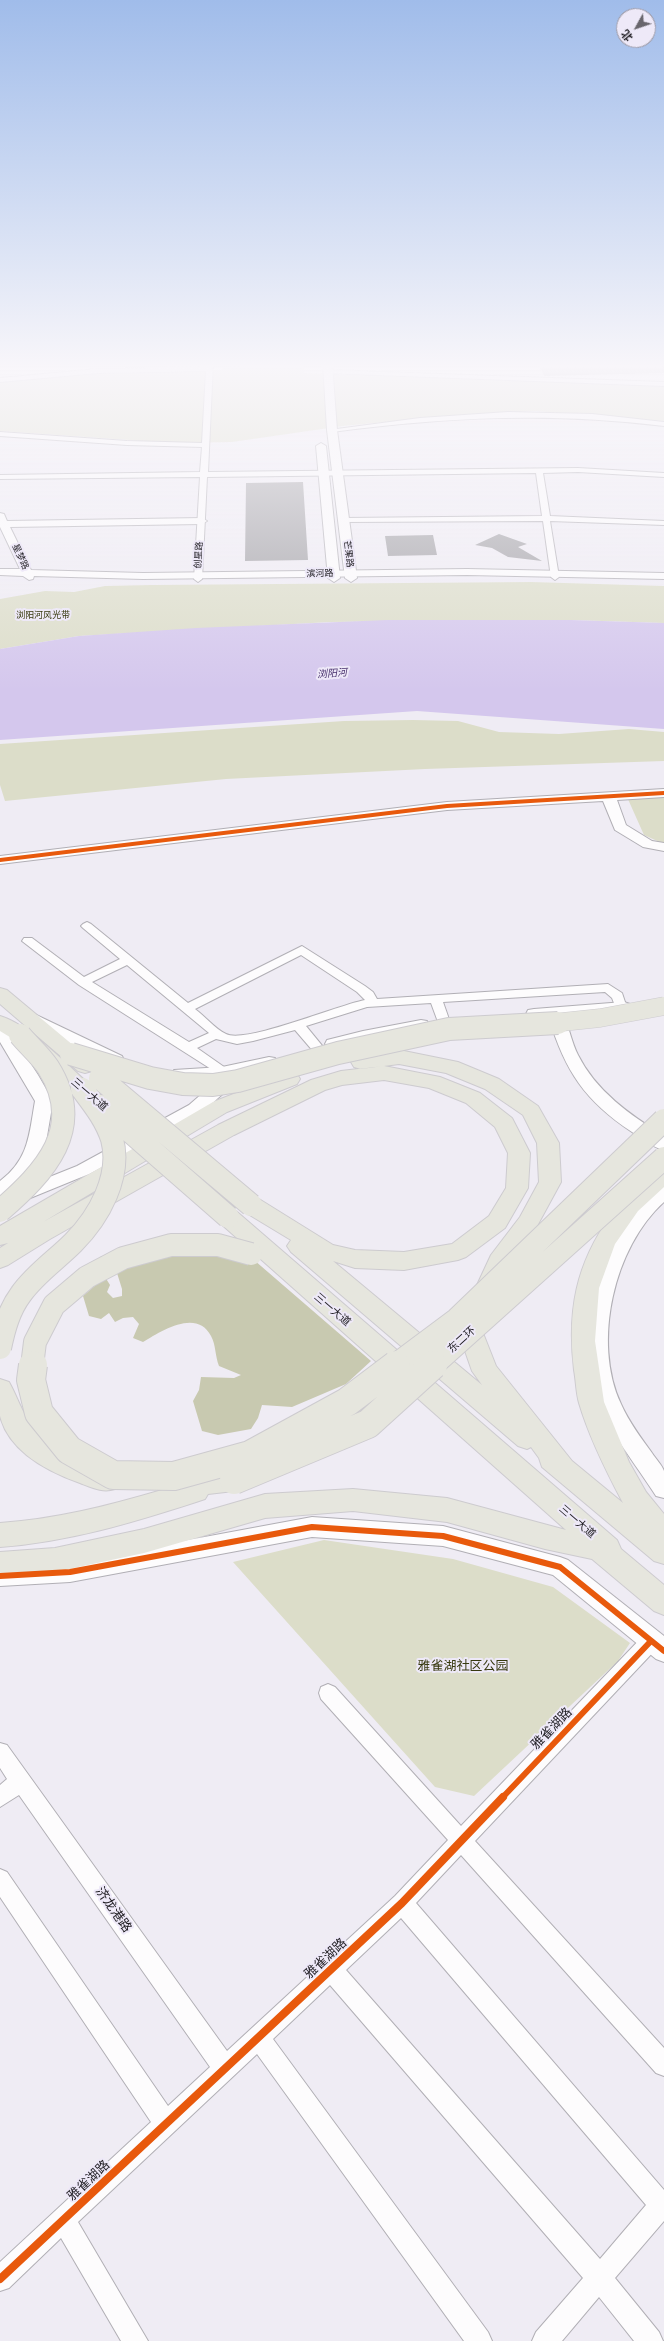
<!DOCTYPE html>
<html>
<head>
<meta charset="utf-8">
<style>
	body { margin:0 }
	#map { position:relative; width:664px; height:2341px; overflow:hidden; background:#efecf4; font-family:"DejaVu Sans","Noto Sans SC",sans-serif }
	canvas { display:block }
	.north { position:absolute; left:616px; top:8px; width:40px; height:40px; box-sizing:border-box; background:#eee9f8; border:1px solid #9b97a2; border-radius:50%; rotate:230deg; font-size:11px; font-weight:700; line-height:16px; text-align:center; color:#1f1d22 }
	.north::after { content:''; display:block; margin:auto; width:14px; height:18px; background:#68656c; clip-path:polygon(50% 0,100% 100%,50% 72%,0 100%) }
</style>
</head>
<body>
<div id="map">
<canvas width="664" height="2341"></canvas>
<div class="north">北</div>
</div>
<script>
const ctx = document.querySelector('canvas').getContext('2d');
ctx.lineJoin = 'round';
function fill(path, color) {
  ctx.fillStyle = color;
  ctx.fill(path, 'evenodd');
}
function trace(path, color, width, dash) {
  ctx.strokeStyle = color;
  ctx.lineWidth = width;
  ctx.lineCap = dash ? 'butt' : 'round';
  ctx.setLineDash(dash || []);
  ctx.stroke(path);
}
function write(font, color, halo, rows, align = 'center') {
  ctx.font = font + ' "DejaVu Sans","Noto Sans SC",sans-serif';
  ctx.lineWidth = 4;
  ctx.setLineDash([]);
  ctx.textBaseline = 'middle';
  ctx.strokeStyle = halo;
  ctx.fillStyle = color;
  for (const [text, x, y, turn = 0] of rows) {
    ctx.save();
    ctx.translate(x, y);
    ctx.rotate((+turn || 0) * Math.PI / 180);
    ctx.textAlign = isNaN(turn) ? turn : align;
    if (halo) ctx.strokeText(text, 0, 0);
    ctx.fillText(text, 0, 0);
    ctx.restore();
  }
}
const green = new Path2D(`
	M304,364V373L664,385V421L534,411L449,416L343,426L232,442L172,443L0,431V381L116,372L222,370V367Z
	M531,582L664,586V623L571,620L330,622L79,636L0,649V599L45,591L74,592L105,586L151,585Z
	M413,720L458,721L499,732L559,734L629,729L664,732V761L425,769L226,779L5,801L0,785V744L344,721Z
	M627,797H664V844L644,835Z
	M324,1540L453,1559L553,1587L630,1643L618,1661L474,1796L435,1787L233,1562Z`);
const forest = new Path2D(`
	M148,1241H232L371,1361L346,1384L292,1407L262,1405L258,1418L251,1429L218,1435L202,1431L193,1401L199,1390L201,1377L234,1378L241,1375L219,1366C215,1356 216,1345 211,1336C197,1308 161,1331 143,1342L133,1338L139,1324L133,1317L123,1318L115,1322L109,1313L101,1319L89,1316L83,1296L105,1277L110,1285L107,1292L113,1298L122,1296V1289L117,1273L120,1270L93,1267L100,1257Z`);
const water = new Path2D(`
	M387,620H571L664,623V729L417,711L0,740V649L79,636L196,628Z`);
const building = new Path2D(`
	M538,363H660L664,368V373L547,376H544Z
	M303,482L308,560L245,561L246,483Z
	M499,534L527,544L518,547L542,561L508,557L492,548L475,545Z
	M433,535L437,555L388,556L385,536Z`);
const minor = new Path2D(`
	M207,363H213L208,472L578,468L664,473V477L578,472L543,473L550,516L664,521V525L550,521L559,577L555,580L551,577L543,521L344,522L340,520L344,518L542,516L536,473L207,477L202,579L198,582L194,579L200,477L0,479V475L200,472L202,447L127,445L0,436V432L127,441L202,443L206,371L98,373L0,382V378L98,369L207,367Z
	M327,370L664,382V386L325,373Z
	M508,412L592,414L664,422V426C548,412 448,417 332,432L329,430L420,418Z
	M87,922L91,924L188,1003L302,946L365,986L373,992L377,999L608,984L622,993L627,1008L625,1011H617L612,998L605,992L443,1002L450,1022L444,1026L438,1022L431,1003L367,1007L306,1026L324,1048L318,1052L313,1051L295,1030L253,1041L237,1044L216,1039L197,1048L227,1069L229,1072L222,1076L79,985L22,941L24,938H32L84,977L120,959L83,928L81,926L83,924ZM301,955L357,992L365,1000C338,1005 246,1044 226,1034C215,1029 205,1016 195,1009ZM127,965L209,1033L189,1042L92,982Z
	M651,1633L658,1635L660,1641L658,1647L475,1841L664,2048V2076L656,2073L461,1855L416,1903L664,2190V2221L615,2278L659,2332L663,2341H634L599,2297L562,2341H532L536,2332L583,2278L330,1985L273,2039L488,2332L492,2341H464L257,2054L78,2222L148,2341H121L61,2238L9,2288L0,2291V2262L151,2122L0,1897V1869L7,1872L168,2106L210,2067L19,1795L0,1807V1785L7,1779L0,1768V1743L7,1745L227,2051L395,1896L448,1840L321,1699L319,1693L321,1687L328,1684L335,1687L461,1826L644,1635ZM401,1918L646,2205L600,2259L346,1970Z`);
const tertiary = new Path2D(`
	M0,513L4,514L7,521L202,518L207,521L202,524L10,527L31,570L143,573L467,569L664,573V579L467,575L143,579L34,576L33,579L29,580L23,576L0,575V569H20L0,527Z
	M664,789V797L617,800L626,825L652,841L664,843V851L643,847L615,830L603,801L447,810L0,864V856L447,802Z
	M624,1002L630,1004L632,1007L630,1010L565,1017C569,1029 572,1043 578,1055C596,1091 630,1115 664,1136V1150C652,1147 642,1139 632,1132C585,1101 565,1071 549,1018H528L526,1014L528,1010L534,1009Z
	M32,1013L122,1056L124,1060L122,1064H110L26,1022L24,1018L26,1014Z
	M421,1020L427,1021L429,1025L427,1029L333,1049L327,1048L325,1044L327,1040L363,1031Z
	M0,1025L6,1026L38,1075L53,1101L45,1148L24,1181L6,1196L0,1197V1181C29,1159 29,1135 35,1101L0,1042Z
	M269,1057L275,1058L277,1062L275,1066L231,1075L236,1080L234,1084L201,1113L89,1174L18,1203L12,1202L9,1197L12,1192L77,1166L189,1105L220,1078L180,1079L174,1078L172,1074L174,1070L222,1067Z
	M664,1185V1202C614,1247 592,1342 621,1404C629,1422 641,1438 652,1453C655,1458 662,1465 664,1471C664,1478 664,1490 664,1498L656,1496C635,1463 608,1431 596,1394C576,1336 597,1242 642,1200C649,1194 655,1187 664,1185Z
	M312,1517L443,1526L560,1557L568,1560L664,1636V1662L656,1659L553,1575L443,1546L312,1537L70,1582L0,1586V1566L70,1562Z`);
const secondary = new Path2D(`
	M323,363H332L337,430L357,578L351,582L345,578L327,430Z
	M321,443L326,446L340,578L334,582L328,578L316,446Z`);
const trunk = new Path2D(`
	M0,988L7,990L92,1061L95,1066L92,1071L85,1073L78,1071L0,1004Z
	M0,1016C27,1023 67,1065 89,1084L92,1089L89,1094L82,1096L75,1094L13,1039L0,1031Z
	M399,1050L458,1062L499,1079L538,1106L559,1143L561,1182L536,1228L513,1259L481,1328L496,1366L572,1461L623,1503C606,1471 589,1437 579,1403C576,1393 576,1380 574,1370C567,1310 576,1264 611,1215C622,1199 645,1172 664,1166V1187L638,1211L615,1244L599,1288L595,1341L604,1402L629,1462L646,1492L664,1514V1564L654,1561L542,1467L539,1458L531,1447L527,1449L518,1446L291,1252L287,1246L291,1240L243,1211L240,1205L243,1199L251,1197L259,1199L333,1245L355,1250L404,1252L452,1244L489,1216L506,1188L508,1153L495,1127L466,1103L429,1088L384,1080L342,1085L325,1090L234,1135L50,1239L8,1265L0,1268V1248L8,1243L0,1245V1226L213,1102L290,1072L297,1074L300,1079L297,1084L227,1112L43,1222L218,1125L311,1080L341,1071L384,1066L440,1077L480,1093L512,1118L530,1153L528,1188L505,1228L466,1257L458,1260L404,1270L355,1268L333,1261L482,1385L472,1371L457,1328L491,1255L520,1217L539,1182L537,1143L523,1115L485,1089L446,1073L399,1064L361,1069L354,1067L351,1062L354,1057Z
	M228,1209L236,1211L617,1540L621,1549L664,1585V1615L654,1611L592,1559L545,1549L447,1522L353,1511L265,1518L144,1553L55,1572L0,1576V1552L55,1548L144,1529L265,1494L353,1489L447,1498L566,1530L220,1223L217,1217L220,1211Z
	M0,1379L9,1382C17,1396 22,1413 32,1426C53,1452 85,1463 115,1473L119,1481L115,1489C103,1493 93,1488 80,1483C49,1472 9,1452 0,1416C0,1405 0,1390 0,1379Z
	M234,1469L243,1472L247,1480L243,1488L234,1491L208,1494L205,1499L196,1502C131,1523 68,1542 0,1547V1523C56,1519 108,1506 162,1490L160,1486L164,1478L173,1475Z`);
const trunkBridgeFar2 = new Path2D(`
	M543,1024L600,1018L664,1006`);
const trunkBridgeFar1 = new Path2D(`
	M71,1054L150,1078L183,1084L213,1085L238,1081L338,1053L449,1029L558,1023
	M100,1078L251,1205
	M101,1106L228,1217
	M0,1211C45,1172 87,1128 48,1067C40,1055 29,1046 20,1035
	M0,1348C4,1329 9,1310 21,1294C35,1274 56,1260 73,1243C99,1217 122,1176 112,1139C106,1120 94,1105 82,1089
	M32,1366L35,1342L54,1305L87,1277L123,1258L171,1245H218L251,1254
	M394,1366L457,1319L664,1120
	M432,1366L664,1158`);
const trunkBridge = new Path2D(`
	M33,1365L31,1380L39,1413L69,1450L113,1475L174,1476L250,1455L347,1402L396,1365
	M234,1480L368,1424L433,1365`);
const cyclewayFar2 = new Path2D(`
	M0,860L447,806L664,793`);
const cyclewayFar1 = new Path2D(`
	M0,1576L70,1572L312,1527L443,1536L560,1567L664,1651
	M502,1798L651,1641`);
const cycleway = new Path2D(`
	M0,2279L402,1903L503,1797`);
const farStreetnames = [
	["芒果路",348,554,83],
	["创星路",199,555,-86],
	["星梦路",20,557,65],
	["滨河路",320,574,-2]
];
const farParknames = [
	["浏阳河风光带",43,616]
];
const farWaternames = [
	["浏阳河",332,674,-4]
];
const streetNames = [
	["三一大道",89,1095,41],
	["三一大道",332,1310,41],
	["东二环",462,1340,-42],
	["三一大道",577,1522,41]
];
const nearParknames = [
	["雅雀湖社区公园",463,1667]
];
const nearStreetnames = [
	["雅雀湖路",552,1729,-46],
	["济龙港路",113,1910,55],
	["雅雀湖路",326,1959,-43],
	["雅雀湖路",89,2181,-43]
];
fill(green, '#dcddc9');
fill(forest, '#c8c9b0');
fill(water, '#d4c7ed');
fill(building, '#a1a0a5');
trace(minor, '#b1afb5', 2);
trace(tertiary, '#b1afb5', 2);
trace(secondary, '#b1afb5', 2);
trace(trunk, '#cdcbcf', 2);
fill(minor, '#fdfcfd');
fill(tertiary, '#fdfcfd');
fill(secondary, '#fdfcfd');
fill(trunk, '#e6e6de');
trace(trunkBridgeFar2, '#cdcbcf', 19, []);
trace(trunkBridgeFar1, '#cdcbcf', 24, []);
trace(trunkBridge, '#cdcbcf', 30, []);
trace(trunkBridgeFar2, '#e6e6de', 18);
trace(trunkBridgeFar1, '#e6e6de', 22);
trace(trunkBridge, '#e6e6de', 28);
trace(cyclewayFar2, '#e8590c', 4);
trace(cyclewayFar1, '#e8590c', 6);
trace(cycleway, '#e8590c', 8);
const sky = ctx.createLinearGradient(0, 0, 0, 691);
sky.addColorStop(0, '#a0bcea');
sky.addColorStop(0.53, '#f8f6fa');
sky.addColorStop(1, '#f8f6fa00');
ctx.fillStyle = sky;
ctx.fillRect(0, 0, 664, 691);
write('9px', '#1f1d22', '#eee9f8', farStreetnames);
write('9px', '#37390f', '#eee9f8', farParknames);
write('italic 10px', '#442d69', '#eee9f8', farWaternames);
write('11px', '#1f1d22', '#eee9f8', streetNames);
write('13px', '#37390f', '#eee9f8', nearParknames);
write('13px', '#1f1d22', '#eee9f8', nearStreetnames);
</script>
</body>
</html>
